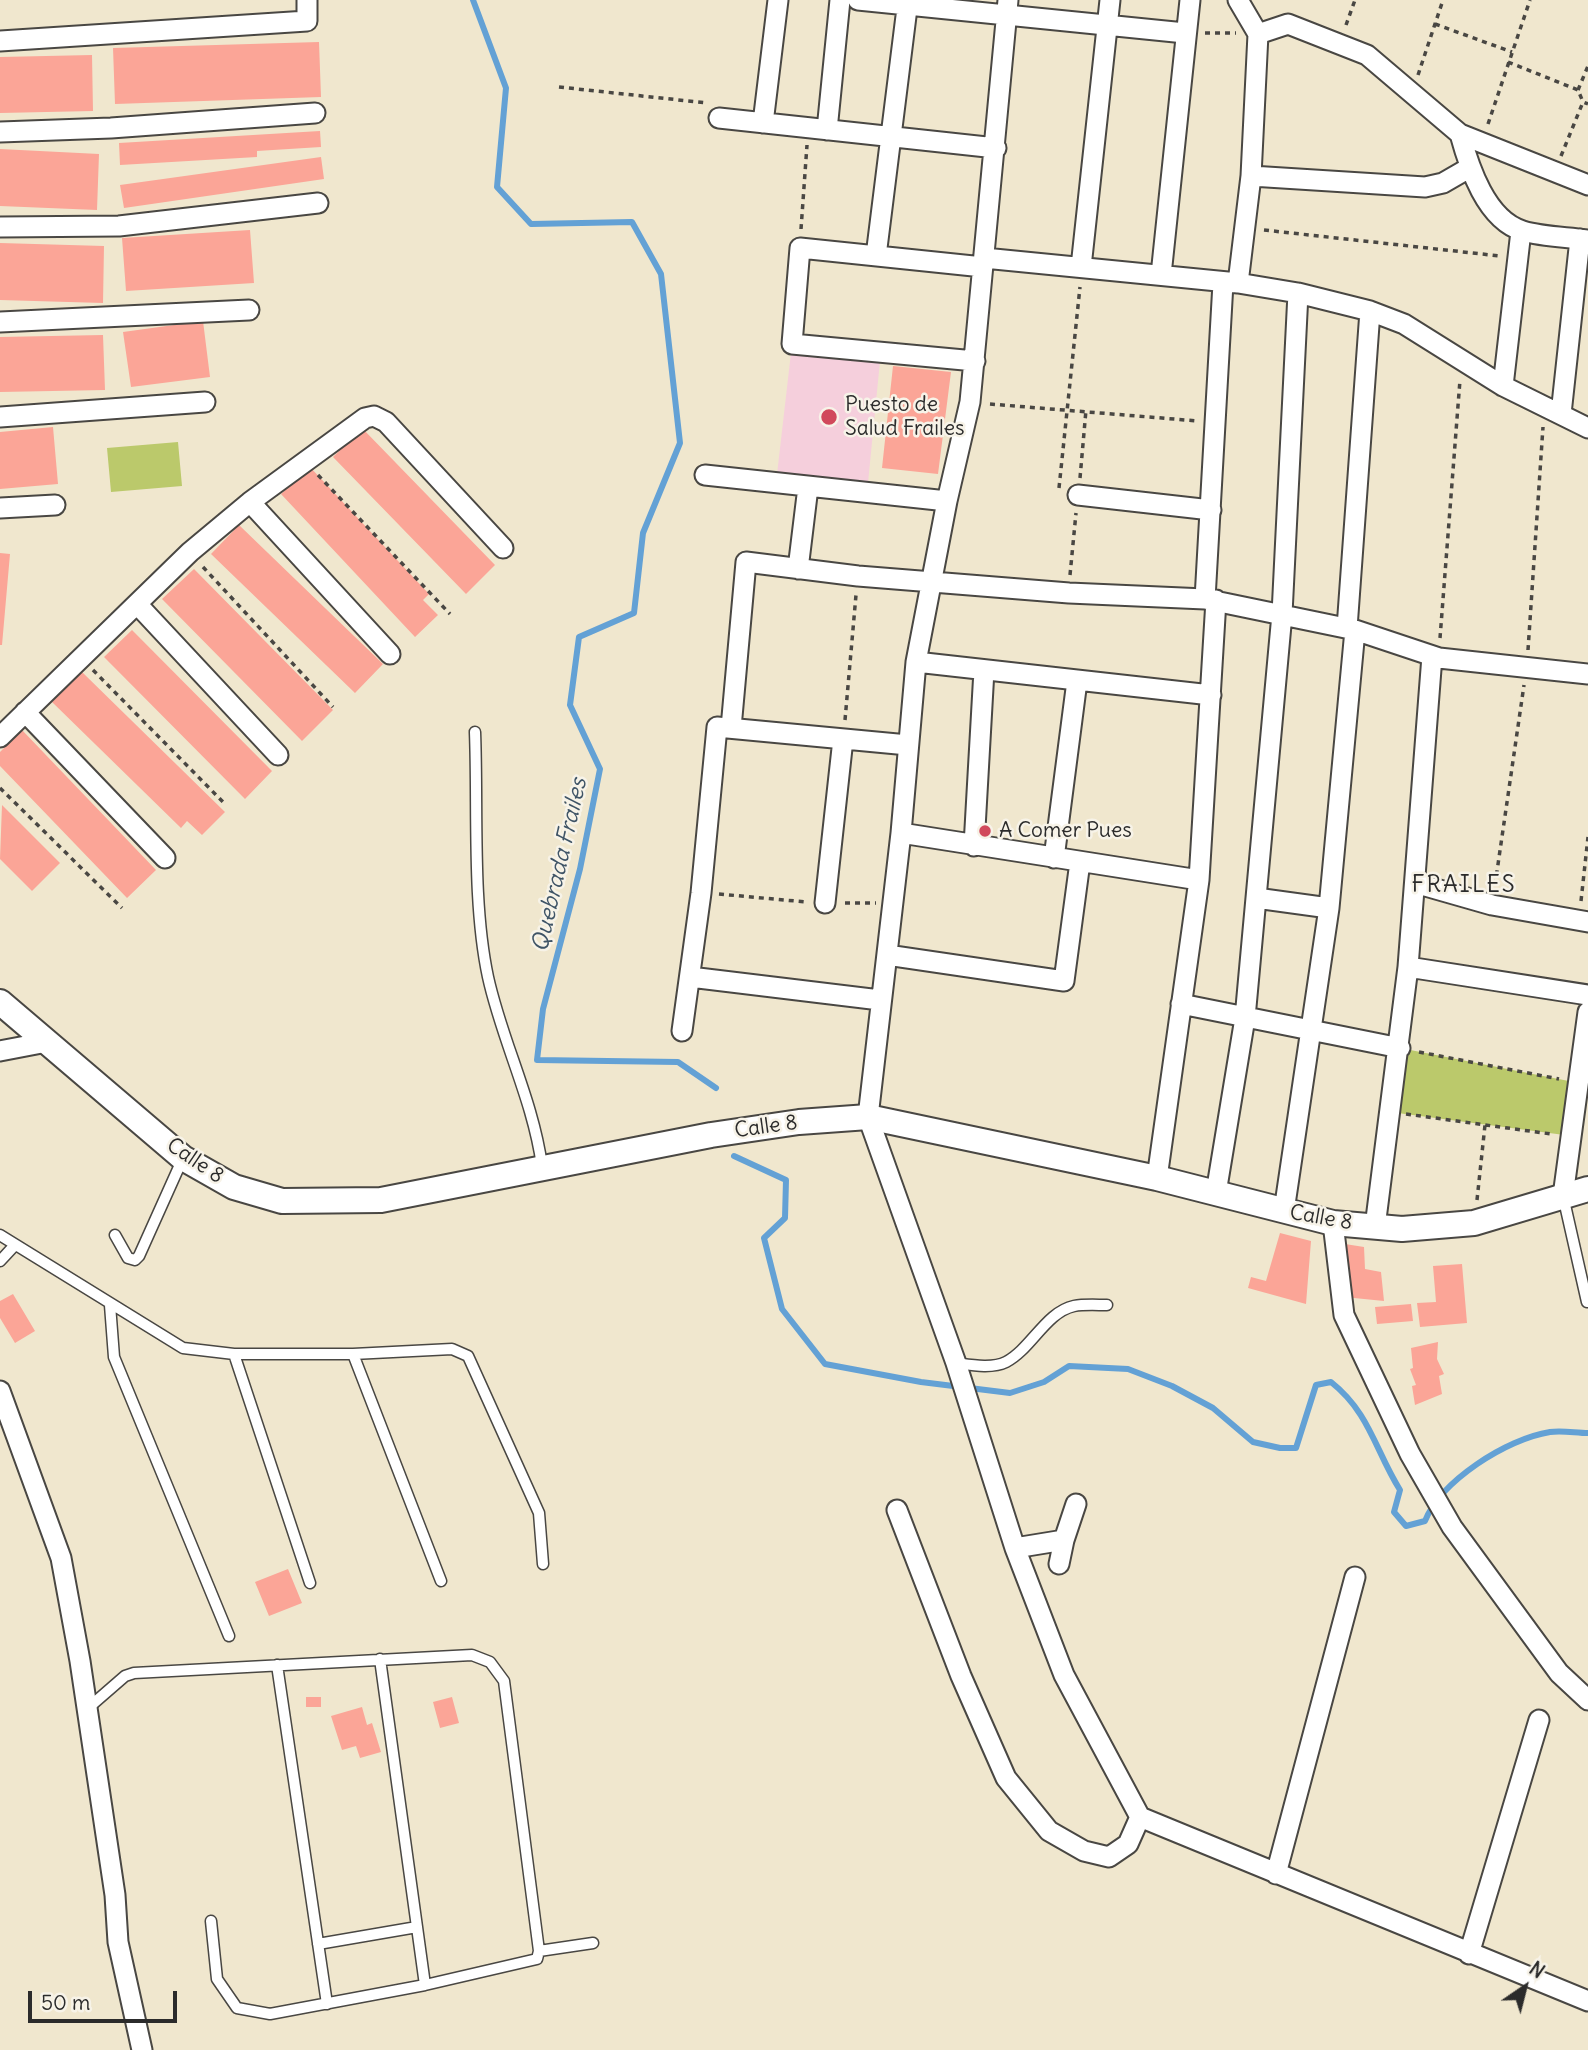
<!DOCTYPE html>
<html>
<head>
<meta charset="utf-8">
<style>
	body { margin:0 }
	#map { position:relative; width:1588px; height:2050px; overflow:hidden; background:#f0e7ce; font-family:Delius,sans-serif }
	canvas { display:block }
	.north { position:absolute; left:1490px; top:1952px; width:70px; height:70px; -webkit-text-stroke:5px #f7f3e8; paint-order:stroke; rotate:35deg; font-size:19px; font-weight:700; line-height:28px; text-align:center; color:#2b2b2b }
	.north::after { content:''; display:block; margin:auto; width:24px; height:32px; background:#2b2b2b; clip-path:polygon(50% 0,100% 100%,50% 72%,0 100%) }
	.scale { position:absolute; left:28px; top:1991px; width:149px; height:32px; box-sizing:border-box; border:4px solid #2b2b2b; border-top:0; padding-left:9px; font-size:21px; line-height:24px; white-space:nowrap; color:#2b2b2b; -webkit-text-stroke:5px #f7f3e8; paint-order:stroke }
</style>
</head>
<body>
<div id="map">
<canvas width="1588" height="2050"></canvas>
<div class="north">N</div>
<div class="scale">50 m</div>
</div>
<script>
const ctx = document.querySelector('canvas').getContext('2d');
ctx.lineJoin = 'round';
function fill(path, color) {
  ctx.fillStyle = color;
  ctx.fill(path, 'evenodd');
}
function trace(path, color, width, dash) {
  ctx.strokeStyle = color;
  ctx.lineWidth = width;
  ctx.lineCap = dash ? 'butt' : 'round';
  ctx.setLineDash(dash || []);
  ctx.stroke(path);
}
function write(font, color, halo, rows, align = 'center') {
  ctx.font = font + ' Delius,sans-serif';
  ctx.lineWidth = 5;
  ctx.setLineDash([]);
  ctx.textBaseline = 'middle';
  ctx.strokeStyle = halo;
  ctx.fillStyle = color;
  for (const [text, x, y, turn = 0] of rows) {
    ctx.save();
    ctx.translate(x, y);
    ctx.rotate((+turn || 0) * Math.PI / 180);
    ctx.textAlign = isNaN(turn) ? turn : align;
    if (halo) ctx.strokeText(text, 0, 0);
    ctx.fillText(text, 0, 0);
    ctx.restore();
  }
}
const built = new Path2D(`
	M792,344L881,351L867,493L776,483Z`);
const green = new Path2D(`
	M178,442L182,486L111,492L107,448Z
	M1400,1048L1579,1083L1572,1136L1390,1112Z`);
const stream = new Path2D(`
	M473,0L506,88L497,187L531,224L632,222L661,274L680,443L643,533L634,613L579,637L570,705L600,769L580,869L543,1009L537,1060L678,1062L716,1088
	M734,1156L786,1180L785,1218L764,1238L782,1309L825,1364L921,1382L1010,1393L1044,1382L1069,1366L1128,1369L1172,1386L1213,1408L1253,1442L1280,1448H1296L1316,1385L1331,1382C1370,1413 1375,1450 1400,1490L1394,1512L1406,1526L1425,1521C1441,1481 1506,1439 1550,1432C1562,1430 1576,1433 1588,1433`);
const building = new Path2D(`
	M319,42L321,97L115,104L113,48Z
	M92,55L93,111L0,113V57Z
	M320,131L321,147L257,151V157L120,165L119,143Z
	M0,149L99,154L97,210L0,206Z
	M321,157L324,179L124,208L120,185Z
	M250,230L254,283L126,291L122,238Z
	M0,243L104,246L103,303L0,300Z
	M203,321L210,377L131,387L123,332Z
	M103,335L105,390L0,392V337Z
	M893,366L951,372L938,474L882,468Z
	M53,427L58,484L0,489V432Z
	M362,428L495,565L466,594L333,457Z
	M310,467L429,594L423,600L438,615L415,637L281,494Z
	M239,525L383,664L355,693L211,554Z
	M0,553L10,554L2,645H0Z
	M194,569L333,710L302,741L162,599Z
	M132,630L272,771L245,799L104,657Z
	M82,672L225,812L202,835L187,821L181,828L52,702Z
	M22,730L156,870L127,898L0,766V752Z
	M2,805L60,863L32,891L0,859Z
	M1280,1233L1311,1241L1306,1304L1248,1288L1251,1277L1266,1281Z
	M1345,1244L1364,1247L1365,1269L1381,1272L1384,1301L1344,1297Z
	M1462,1264L1467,1323L1420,1327L1417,1303L1436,1302L1433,1266Z
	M13,1294L35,1331L15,1343L0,1318V1301Z
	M1411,1304L1413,1321L1377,1324L1375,1307Z
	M1438,1342L1437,1359L1444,1374L1439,1376L1442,1394L1415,1405L1412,1386L1416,1385L1410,1369L1413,1368L1411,1348Z
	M288,1569L302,1603L269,1616L255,1582Z
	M306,1697H321V1707H306Z
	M452,1697L459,1723L440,1728L433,1702Z
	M362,1707L367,1725L372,1723L381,1752L360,1758L356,1746L342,1750L331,1716Z`);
const path = new Path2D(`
	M1435,24L1512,52
	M1346,25L1355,0
	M1205,33H1236
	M1508,62L1578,90L1583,102L1588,104
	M1418,75L1443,0
	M559,87L707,103
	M1578,90L1588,66
	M1488,124L1530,0
	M1561,156L1583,102
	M801,229L807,145
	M1264,230L1500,256
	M990,404L1198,421
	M318,475L450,614
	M1080,478L1086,410
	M1059,488L1080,287
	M203,567L333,707
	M1070,575L1076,513
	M1440,638L1460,380
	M1528,650L1543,427
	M93,670L225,804
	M845,720L856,595
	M0,788L122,908
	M1495,885L1524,685
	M719,894L806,902
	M1581,901L1588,837
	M845,903H876
	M1419,1052L1559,1079
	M1406,1114L1551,1134
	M1477,1200L1485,1125`);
const service = new Path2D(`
	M475,732C478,809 472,902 488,977C502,1041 533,1100 542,1166
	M1563,1196L1587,1302
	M0,1235L183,1348L234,1354H353L452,1349L468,1356L539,1513L543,1564
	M115,1235L128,1258L135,1260L139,1256L183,1158
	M0,1261L14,1246
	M110,1305L114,1357L229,1636
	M234,1354L310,1583
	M353,1354L441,1581
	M956,1363C971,1365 992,1369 1006,1362C1031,1349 1046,1312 1074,1306C1084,1304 1097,1305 1107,1305
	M380,1659L425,1985
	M277,1665L327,2004
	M87,1709L125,1676L134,1673L472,1655L490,1662L504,1681L539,1951L537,1959L425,1985L270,2014L237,2008L217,1979L211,1921
	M318,1944L417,1927
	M539,1951L593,1943`);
const minor = new Path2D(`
	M858,0L1185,33
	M1008,0L970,402L947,501L916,662L901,833L868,1117L956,1363L1015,1548L1064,1675L1140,1817L1588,2001
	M1238,0L1258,34L1251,176L1238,283
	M1258,34L1288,24L1367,55L1460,134L1588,185
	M0,41L307,21V0
	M719,118L996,148
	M763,123L778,0
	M827,130L840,0
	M0,132L111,128L315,113
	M1460,134C1469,167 1486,220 1523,231C1543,237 1567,237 1588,240
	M1251,176L1425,187L1443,183L1469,168
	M0,227L119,226L318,203
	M876,256L908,0
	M984,258L1238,283L1298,293L1370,311L1404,324L1503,386L1588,428
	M1081,267L1110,0
	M1161,275L1190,0
	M0,322L249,310
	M975,361L792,344L800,248L983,267
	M1503,386L1521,231
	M1561,414L1580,239
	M0,417L205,402
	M705,475L947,501
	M1078,495L1211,510
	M250,502L390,654
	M0,508L55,505
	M798,569L808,487
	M1205,599L1223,283
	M137,604L278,755
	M1347,628L1370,311
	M916,662L1211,695
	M25,712L165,858
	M731,728L746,562L858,576L1069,593L1205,599L1355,630L1439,658L1588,674
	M0,737L190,552L250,502L365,418L374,416L386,422L503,548
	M901,833L1199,880
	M974,846L984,670
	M1054,858L1077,681
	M1415,883L1492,905L1588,922
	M1256,898L1329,908
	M825,903L843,739
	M887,955L1064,981L1080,862
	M1408,967L1588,995
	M690,977L880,1000
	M1181,1004L1400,1048
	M682,1031L701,893L717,727L908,745
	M0,1051L47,1042
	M1157,1178L1199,880L1216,600
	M1216,1193L1245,1018L1282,614L1298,293
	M1563,1196L1588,1012
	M1284,1211L1329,908L1355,630
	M1333,1223L1344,1315L1410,1454L1452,1527L1559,1673L1588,1700
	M1375,1227L1408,967L1432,656
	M0,1391L61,1558L80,1661L115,1895L118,1942L142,2050
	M897,1510L961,1676L1006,1778L1049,1831L1084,1851L1109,1857L1128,1844L1140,1817
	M1015,1548L1064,1540L1076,1504
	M1059,1564L1064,1540
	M1276,1874L1355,1577
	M1469,1954L1539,1720`);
const tertiary = new Path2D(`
	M0,1002L183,1158L234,1187L282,1201L381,1200L711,1135L799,1122L868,1117L1157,1178L1333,1223L1402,1229L1474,1223L1588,1189`);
const markers = [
	[829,417,9,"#d1495b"],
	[985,831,7,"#d1495b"]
];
const poiNames = [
	["Puesto de",845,405],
	["Salud Frailes",845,429],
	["A Comer Pues",999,831]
];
const streetNames = [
	["Calle 8",766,1127,-8],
	["Calle 8",195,1161,34],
	["Calle 8",1321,1218,10]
];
const waterNames = [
	["Quebrada Frailes",560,865,-77]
];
const neighbourhoodNames = [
	["FRAILES",1464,885]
];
fill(built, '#f5cfdc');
fill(green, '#bbc96b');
trace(stream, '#63a1d5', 6);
fill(building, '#fba597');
trace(service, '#494743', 13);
trace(minor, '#494743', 23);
trace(tertiary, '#494743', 28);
trace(path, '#494743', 3.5, [5, 5]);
trace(service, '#fff', 10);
trace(minor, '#fff', 19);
trace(tertiary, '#fff', 24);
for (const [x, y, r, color] of markers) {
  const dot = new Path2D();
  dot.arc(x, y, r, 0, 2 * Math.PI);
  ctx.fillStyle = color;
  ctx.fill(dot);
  trace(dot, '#f7f3e8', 2.5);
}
write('21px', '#2b2b2b', '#f7f3e8', poiNames, 'left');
write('21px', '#2b2b2b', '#f7f3e8', streetNames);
write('italic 23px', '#3f5466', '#f7f3e8', waterNames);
ctx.letterSpacing = '2px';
write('23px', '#2b2b2b', '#f7f3e8', neighbourhoodNames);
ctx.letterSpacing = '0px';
</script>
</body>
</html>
